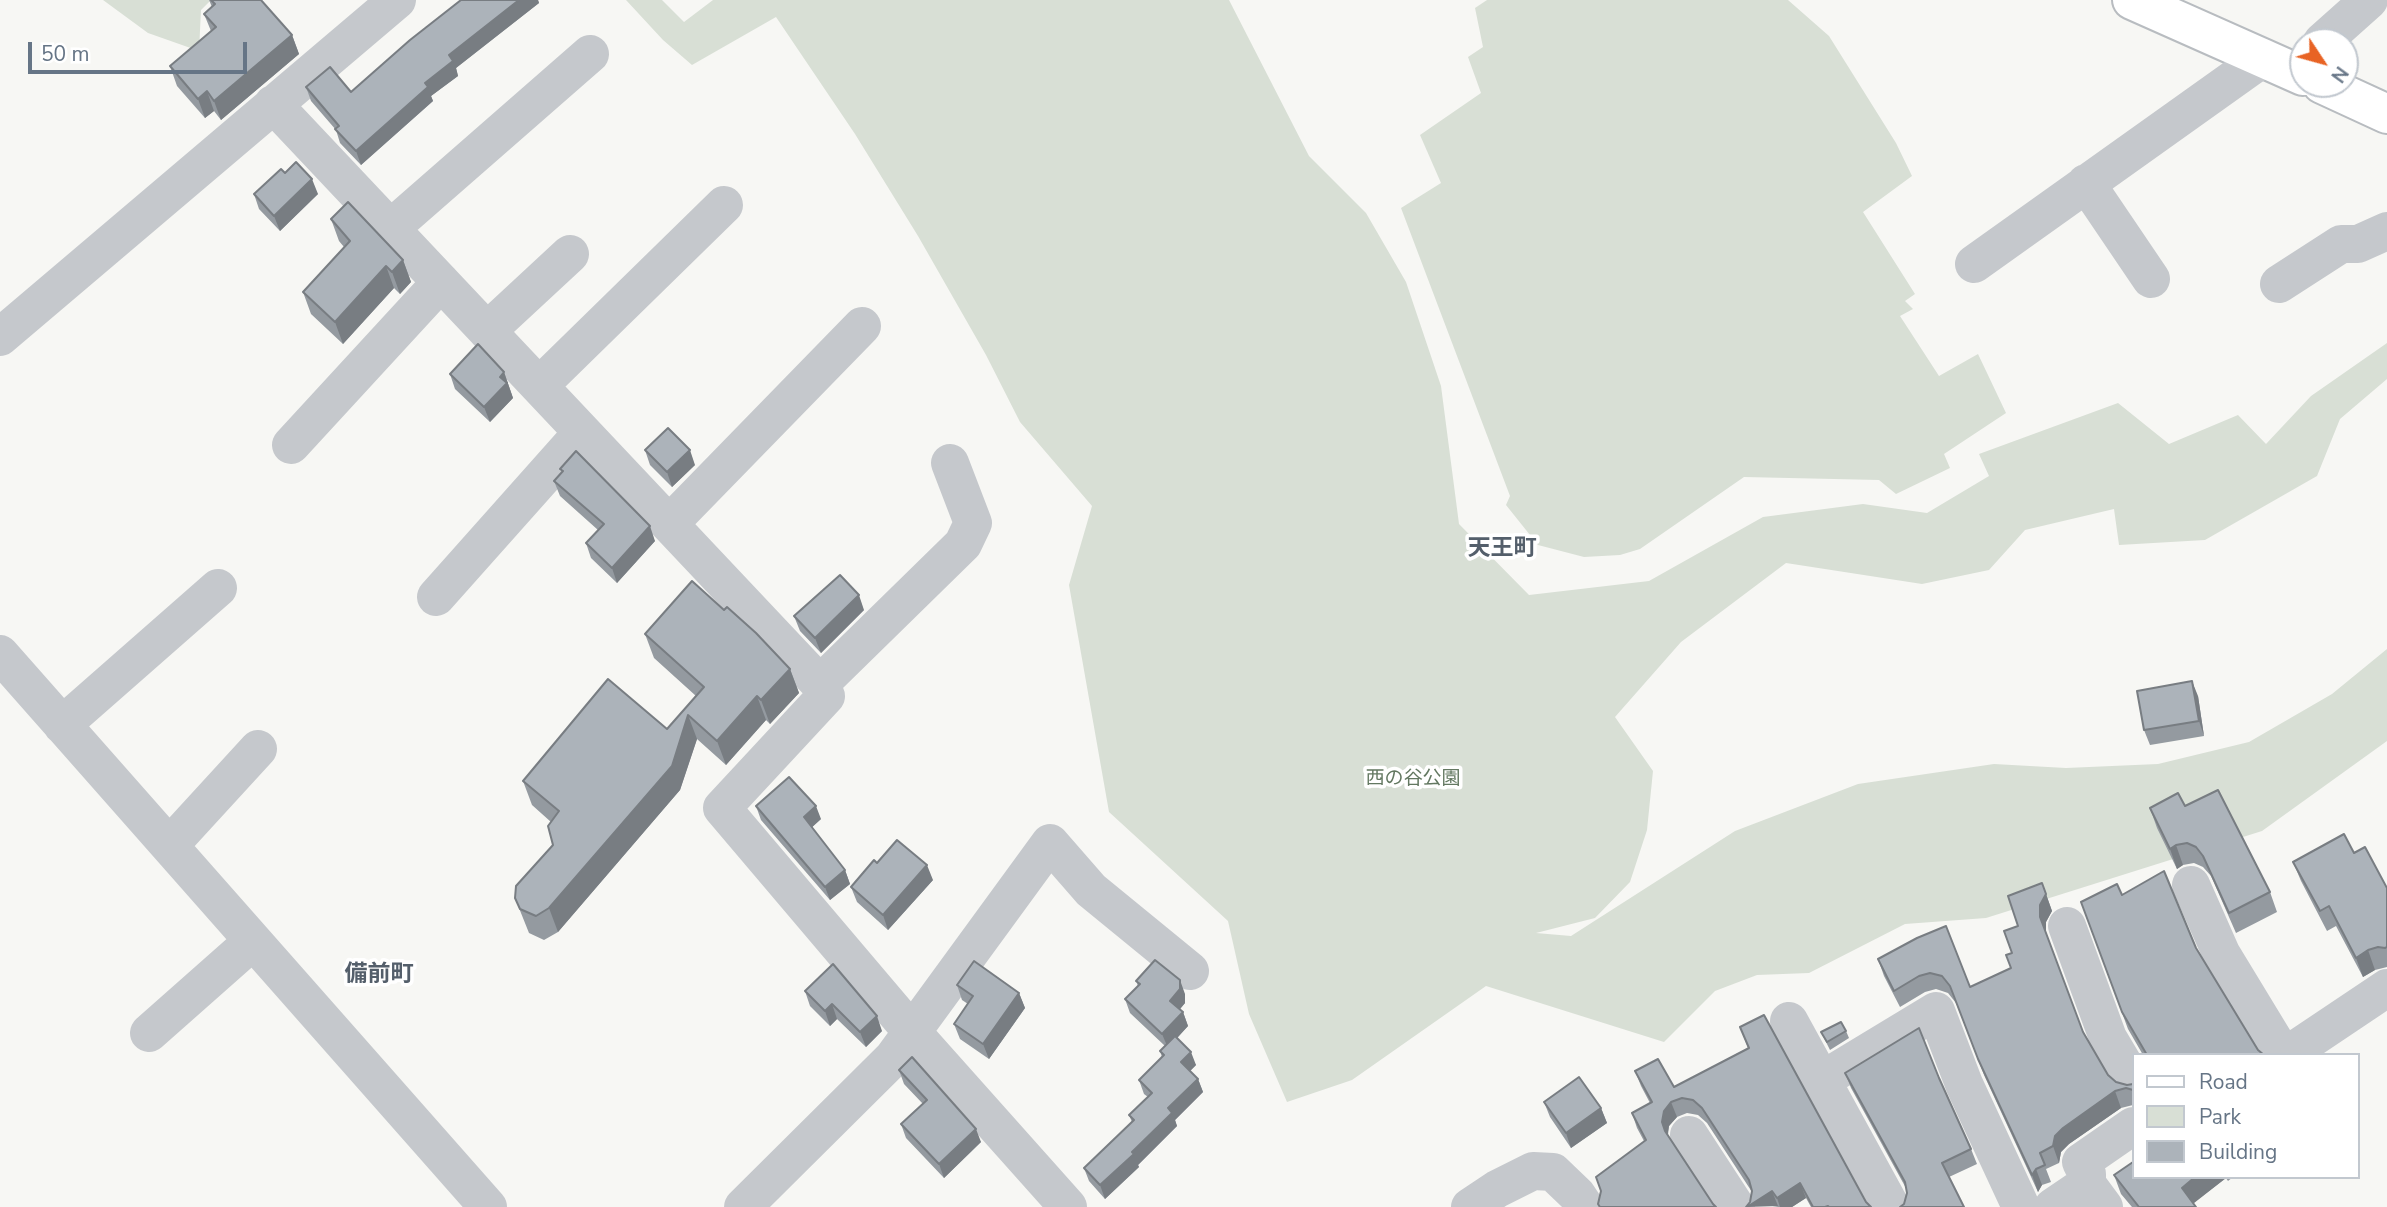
<!DOCTYPE html>
<html>
<head>
<meta charset="utf-8">
<style>
	body { margin:0 }
	#map { position:relative; width:2387px; height:1207px; overflow:hidden; background:#f7f7f4; font-family:"Nunito Sans",sans-serif }
	canvas { display:block }
	.legend { position:absolute; left:2132px; top:1053px; width:228px; height:126px; box-sizing:border-box; background:#fff; border:2px solid #c2c8cf; margin:0; padding:9px 12px; list-style:none; font-size:21px; color:#667586 }
	.legend li { display:flex; align-items:center; gap:14px; height:35px }
	.legend b { width:35px; border:2px solid #c2c8cf }
	.north { position:absolute; left:2289px; top:28px; width:70px; height:70px; box-sizing:border-box; background:#fff; border:2px solid #c2c8cf; border-radius:50%; rotate:126deg; font-size:19px; font-weight:700; line-height:28px; text-align:center; color:#667586 }
	.north::after { content:''; display:block; margin:auto; width:24px; height:32px; background:#e86324; clip-path:polygon(50% 0,100% 100%,50% 72%,0 100%) }
	.scale { position:absolute; left:28px; top:42px; width:219px; height:32px; box-sizing:border-box; border:4px solid #667586; border-top:0; padding-left:9px; font-size:21px; line-height:24px; white-space:nowrap; color:#667586; -webkit-text-stroke:5px #fff; paint-order:stroke }
</style>
</head>
<body>
<div id="map">
<canvas width="2387" height="1207"></canvas>
<ul class="legend">
<li><b style="height:9px;background:#fff"></b>Road</li>
<li><b style="height:19px;background:#d8dfd5"></b>Park</li>
<li><b style="height:19px;background:#acb3ba"></b>Building</li>
</ul>
<div class="north">N</div>
<div class="scale">50 m</div>
</div>
<script>
const ctx = document.querySelector('canvas').getContext('2d');
ctx.lineJoin = 'round';
function fill(path, color) {
  ctx.fillStyle = color;
  ctx.fill(path, 'evenodd');
}
function trace(path, color, width, dash) {
  ctx.strokeStyle = color;
  ctx.lineWidth = width;
  ctx.lineCap = dash ? 'butt' : 'round';
  ctx.setLineDash(dash || []);
  ctx.stroke(path);
}
function write(font, color, halo, rows, align = 'center') {
  ctx.font = font + ' "Nunito Sans","Noto Sans JP",sans-serif';
  ctx.lineWidth = 7;
  ctx.setLineDash([]);
  ctx.textBaseline = 'middle';
  ctx.strokeStyle = halo;
  ctx.fillStyle = color;
  for (const [text, x, y, turn = 0] of rows) {
    ctx.save();
    ctx.translate(x, y);
    ctx.rotate((+turn || 0) * Math.PI / 180);
    ctx.textAlign = isNaN(turn) ? turn : align;
    if (halo) ctx.strokeText(text, 0, 0);
    ctx.fillText(text, 0, 0);
    ctx.restore();
  }
}
const green = new Path2D(`
	M103,0H211L201,10L199,51L148,33Z
	M626,0H662L684,22L713,0H1229L1309,156L1366,213L1406,282L1441,386L1459,524L1529,595L1649,581L1763,517L1863,504L1927,513L1989,476L1979,454L2118,403L2169,444L2238,415L2266,444L2311,396L2387,343V379L2340,419L2317,476L2205,540L2119,545L2114,509L2025,530L1989,570L1922,584L1786,563L1681,642L1615,717L1653,771L1647,830L1630,882L1595,918L1536,933L1571,936L1735,831L1858,784L1994,764L2066,768L2158,764L2249,742L2332,694L2387,649V741L2262,831L1986,918L1905,924L1809,973L1757,975L1715,991L1664,1042L1486,986L1352,1080L1287,1102L1249,1014L1228,921L1109,812L1069,585L1092,506L1020,422L986,355L918,236L855,134L776,17L692,65L663,40Z
	M1487,0H1788L1829,36L1896,143L1912,176L1863,212L1915,294L1905,301L1913,309L1900,316L1939,376L1978,354L2006,413L1944,454L1950,468L1896,494L1879,480L1744,477L1640,549L1620,555L1584,557L1538,545L1506,505L1510,496L1401,208L1441,183L1420,135L1481,93L1468,57L1483,47L1475,8Z`);
const minor = new Path2D(`
	M2322,42L2369,0
	M273,104L820,684L826,696L722,808L912,1032L1068,1207
	M2086,183L2151,279
	M391,228L590,54
	M1974,264L2263,58
	M2279,284L2341,244H2358L2387,231
	M487,331L570,254
	M0,337L397,0
	M540,385L724,205
	M291,445L441,282
	M670,523L862,326
	M436,597L582,433
	M0,654L488,1207
	M820,684L963,544L973,523L950,463
	M62,725L218,588
	M170,845L258,749
	M2191,885L2221,953L2283,1055
	M2067,926L2108,1038L2133,1080
	M1789,1021L1891,1207
	M149,1033L253,941
	M2287,1055L2387,988
	M1822,1080L1936,1011L1964,1084L2021,1207
	M1689,1135L1736,1207
	M2087,1184V1174L2081,1162L2133,1126
	M743,1207L893,1058L1050,843L1091,890L1190,971
	M1470,1207L1497,1189L1533,1171L1553,1172L1577,1195L1585,1207
	M2053,1207L2087,1184L2104,1207`);
const major = new Path2D(`
	M2132,0L2303,76
	M2322,84L2387,114`);
const wall = new Path2D(`
	M209,0H261L292,35L299,54L221,120L214,111L205,118L177,86L170,66L211,31L204,14L212,7Z
	M461,0H538L539,3L456,68L458,76L431,96L433,101L361,165L340,143L336,130L311,101L306,87L351,92Z
	M285,173L318,194L280,231L259,209L254,194Z
	M331,219L403,260L411,282L400,294L394,288L343,344L311,314L303,292L344,247L339,241Z
	M504,372L513,398L490,422L455,389L450,374Z
	M645,450L695,465L672,487L650,465Z
	M560,469L655,541L617,583L591,558L586,543L598,530L560,496L554,481L562,472Z
	M864,610L821,653L800,631L794,616Z
	M645,634L790,669L799,693L770,724L766,720L726,765L697,739L680,790L558,932L544,940L529,933L515,898L553,845L551,822L532,805L523,781L667,729L696,696L654,658Z
	M2198,696L2204,736L2150,745L2144,730Z
	M756,806L821,819L812,827L845,870L850,884L830,900L761,820Z
	M2185,806L2270,892L2277,912L2236,933L2211,876L2203,867L2194,863L2183,865L2177,869L2157,828L2150,808Z
	M2354,853L2387,888V967L2375,970L2363,977L2336,926L2327,931L2301,881L2293,862Z
	M877,863L933,880L888,930L857,902L851,887Z
	M2042,883L2052,911L2046,922V933L2083,1032L2108,1075L2116,1082L2127,1085L2133,1084V1105L2121,1108L2069,1144L2061,1152L2059,1163L2046,1169L2051,1182L2042,1185L2038,1192L1984,1075L1956,1003L1948,993L1936,989L1925,992L1900,1007L1884,976L1878,959L1917,938L1970,987L2011,968L2012,953L2018,926Z
	M2122,895L2196,948L2258,1050L2264,1055H2143L2128,1029L2081,902Z
	M1136,981L1185,994V1003L1180,1009L1183,1012L1188,1026L1177,1038L1196,1065L1190,1071L1198,1079L1203,1092L1175,1120L1177,1126L1138,1165L1139,1167L1105,1199L1089,1181L1084,1168L1132,1122L1129,1115L1148,1097L1144,1094L1139,1080L1162,1057L1160,1051L1165,1046L1130,1013L1125,999L1138,986Z
	M957,985L1019,993L1025,1008L989,1059L960,1039L954,1024L968,1004L962,1000Z
	M805,991L882,1031L866,1047L837,1019L830,1026L810,1006Z
	M1740,1027L1866,1202L1871,1207H1811L1806,1198L1792,1207H1778L1750,1202L1752,1192L1707,1123L1698,1115L1687,1113L1677,1117L1669,1126L1668,1135L1713,1204L1716,1207H1599L1598,1204L1644,1141L1637,1128L1632,1113L1650,1103L1641,1086L1635,1071L1674,1087L1748,1048Z
	M1846,1031L1849,1038L1830,1050L1821,1032Z
	M899,1070L981,1142L944,1178L906,1138L901,1124L923,1104L904,1084Z
	M1845,1073L1939,1078L1971,1149L1977,1164L1949,1177L1904,1204L1907,1193V1190L1851,1088Z
	M1544,1102L1601,1108L1607,1123L1571,1148L1550,1117Z
	M2114,1175L2133,1177H2233L2228,1181L2226,1178L2193,1203L2196,1207H2132L2121,1194Z`);
const shadedWall = new Path2D(`
	M519,0H538L539,3L456,68L458,76L431,96L433,101L361,165L356,151L425,83L449,55Z
	M292,35L299,54L221,120L214,101Z
	M207,91L214,111L205,118L198,99Z
	M312,179L318,194L280,231L274,216Z
	M403,260L411,282L400,294L392,272Z
	M386,266L394,288L343,344L335,322Z
	M504,372L513,398L490,422L484,407L500,377Z
	M690,450L695,465L672,487L667,472Z
	M650,526L655,541L617,583L612,568Z
	M859,595L864,610L821,653L815,638Z
	M790,669L799,693L770,724L761,700Z
	M2192,681L2198,696L2204,736L2199,721Z
	M757,696L766,720L726,765L717,741Z
	M688,715L697,739L680,790L558,932L549,908Z
	M816,806L821,819L809,830L804,817Z
	M2176,845L2183,865L2177,869L2170,849Z
	M927,865L933,880L888,930L883,915Z
	M845,870L850,884L830,900L825,887Z
	M2046,894L2052,911L2046,922V934L2040,917V905Z
	M2368,950L2375,970L2363,977L2356,958Z
	M1180,980L1185,994V1003L1175,1015L1170,1001Z
	M1019,993L1025,1008L989,1059L983,1044Z
	M832,1004L837,1019L830,1026L825,1011Z
	M1183,1012L1188,1026L1168,1048L1162,1034Z
	M877,1016L882,1031L866,1047L860,1032Z
	M1191,1052L1196,1065L1186,1075L1181,1062Z
	M1198,1079L1203,1092L1175,1120L1177,1126L1138,1165L1139,1167L1105,1199L1100,1185L1132,1152L1168,1108Z
	M2115,1091L2121,1108L2069,1144L2061,1152L2059,1163L2053,1146L2055,1136L2063,1128Z
	M1671,1102L1677,1117L1669,1126L1667,1137L1662,1122L1664,1111Z
	M1601,1108L1607,1123L1571,1148L1566,1133Z
	M976,1129L981,1142L944,1178L939,1164Z
	M2036,1169L2042,1185L2038,1192L2032,1175Z
	M2195,1177H2226V1178L2189,1207L2182,1188Z
	M1800,1183L1806,1198L1792,1207H1780L1777,1198Z
	M1772,1191L1778,1206L1747,1207Z`);
const building = new Path2D(`
	M211,0H261L292,35L214,101L207,91L198,99L170,66L216,27L204,14L215,4Z
	M461,0H519L449,55L453,61L425,83L428,87L356,151L335,129L339,126L306,87L330,67L351,92L410,40Z
	M296,162L312,179L274,216L254,194L281,169L285,173Z
	M348,202L403,260L392,272L386,266L335,322L303,292L350,241L331,219Z
	M478,344L504,372L500,377L507,383L484,407L450,374Z
	M668,428L690,450L667,472L645,450Z
	M576,451L650,526L612,568L586,543L604,524L554,481L563,471L560,469Z
	M840,575L859,595L815,638L794,616Z
	M692,581L724,610L727,607L756,633L790,669L761,700L757,696L717,741L688,715L672,766L549,908L536,916L520,909L515,898L516,886L553,845L548,826L559,811L523,781L608,679L667,729L704,687L645,634Z
	M2192,681L2199,721L2144,730L2137,691Z
	M789,777L816,806L804,817L845,870L825,887L756,806Z
	M2218,790L2270,892L2229,913L2203,856L2196,847L2187,843L2176,845L2170,849L2150,808L2178,793L2185,806Z
	M2344,834L2354,853L2365,847L2387,888V947L2385,948L2378,947L2368,950L2356,958L2329,906L2320,911L2293,862Z
	M897,840L927,865L883,915L851,887L874,860L877,863Z
	M2164,871L2196,948L2258,1050L2264,1055H2147L2122,1012L2081,902L2117,884L2122,895Z
	M2042,883L2046,894L2040,905V917L2083,1032L2108,1075L2116,1082L2127,1085L2133,1084V1090L2126,1088L2115,1091L2063,1128L2055,1136L2053,1146L2040,1153L2045,1165L2036,1169L2032,1175L1978,1059L1950,986L1942,976L1930,973L1919,976L1894,991L1878,959L1917,938L1946,926L1970,987L2011,968L2006,955L2012,953L2004,931L2018,926L2008,896Z
	M1155,960L1180,980V989L1170,1001L1183,1012L1162,1034L1125,999L1140,984L1136,981Z
	M974,961L1019,993L983,1044L954,1024L973,996L957,985Z
	M833,964L877,1016L860,1032L832,1004L825,1011L805,991Z
	M1764,1015L1866,1202L1871,1207H1829L1828,1206L1825,1207H1813L1800,1183L1777,1198L1772,1191L1747,1207H1746L1750,1202L1752,1191L1749,1180L1702,1108L1693,1100L1682,1098L1671,1102L1664,1111L1662,1122L1665,1131L1713,1204L1716,1207H1600L1598,1204L1601,1191L1596,1177L1646,1140L1632,1113L1652,1102L1635,1071L1658,1059L1674,1087L1749,1048L1740,1027Z
	M1841,1022L1846,1031L1827,1042L1821,1032Z
	M1919,1028L1939,1078L1971,1149L1942,1163L1964,1207H1900L1904,1204L1907,1193L1905,1182L1845,1073Z
	M1175,1036L1191,1052L1181,1062L1198,1079L1168,1108L1172,1113L1132,1152L1134,1154L1100,1185L1084,1168L1134,1120L1129,1115L1152,1093L1139,1080L1164,1055L1160,1051Z
	M912,1057L976,1129L939,1164L901,1124L927,1100L899,1070Z
	M1579,1077L1601,1108L1566,1133L1544,1102Z
	M2133,1162V1177H2195L2182,1188L2196,1207H2139L2114,1175Z`);
const parkNames = [
	["西の谷公園",1413,779]
];
const quarterNames = [
	["天王町",1502,549],
	["備前町",379,975]
];
fill(green, '#d8dfd5');
trace(major, '#b8bcc0', 42);
trace(minor, '#c5c8cc', 38);
trace(major, '#fff', 38);
fill(wall, '#949aa0');
fill(shadedWall, '#787d82');
fill(building, '#acb3ba');
trace(building, '#787d82', 2);
write('19px', '#637861', '#fff', parkNames);
write('bold 23px', '#545f6b', '#fff', quarterNames);
</script>
</body>
</html>
